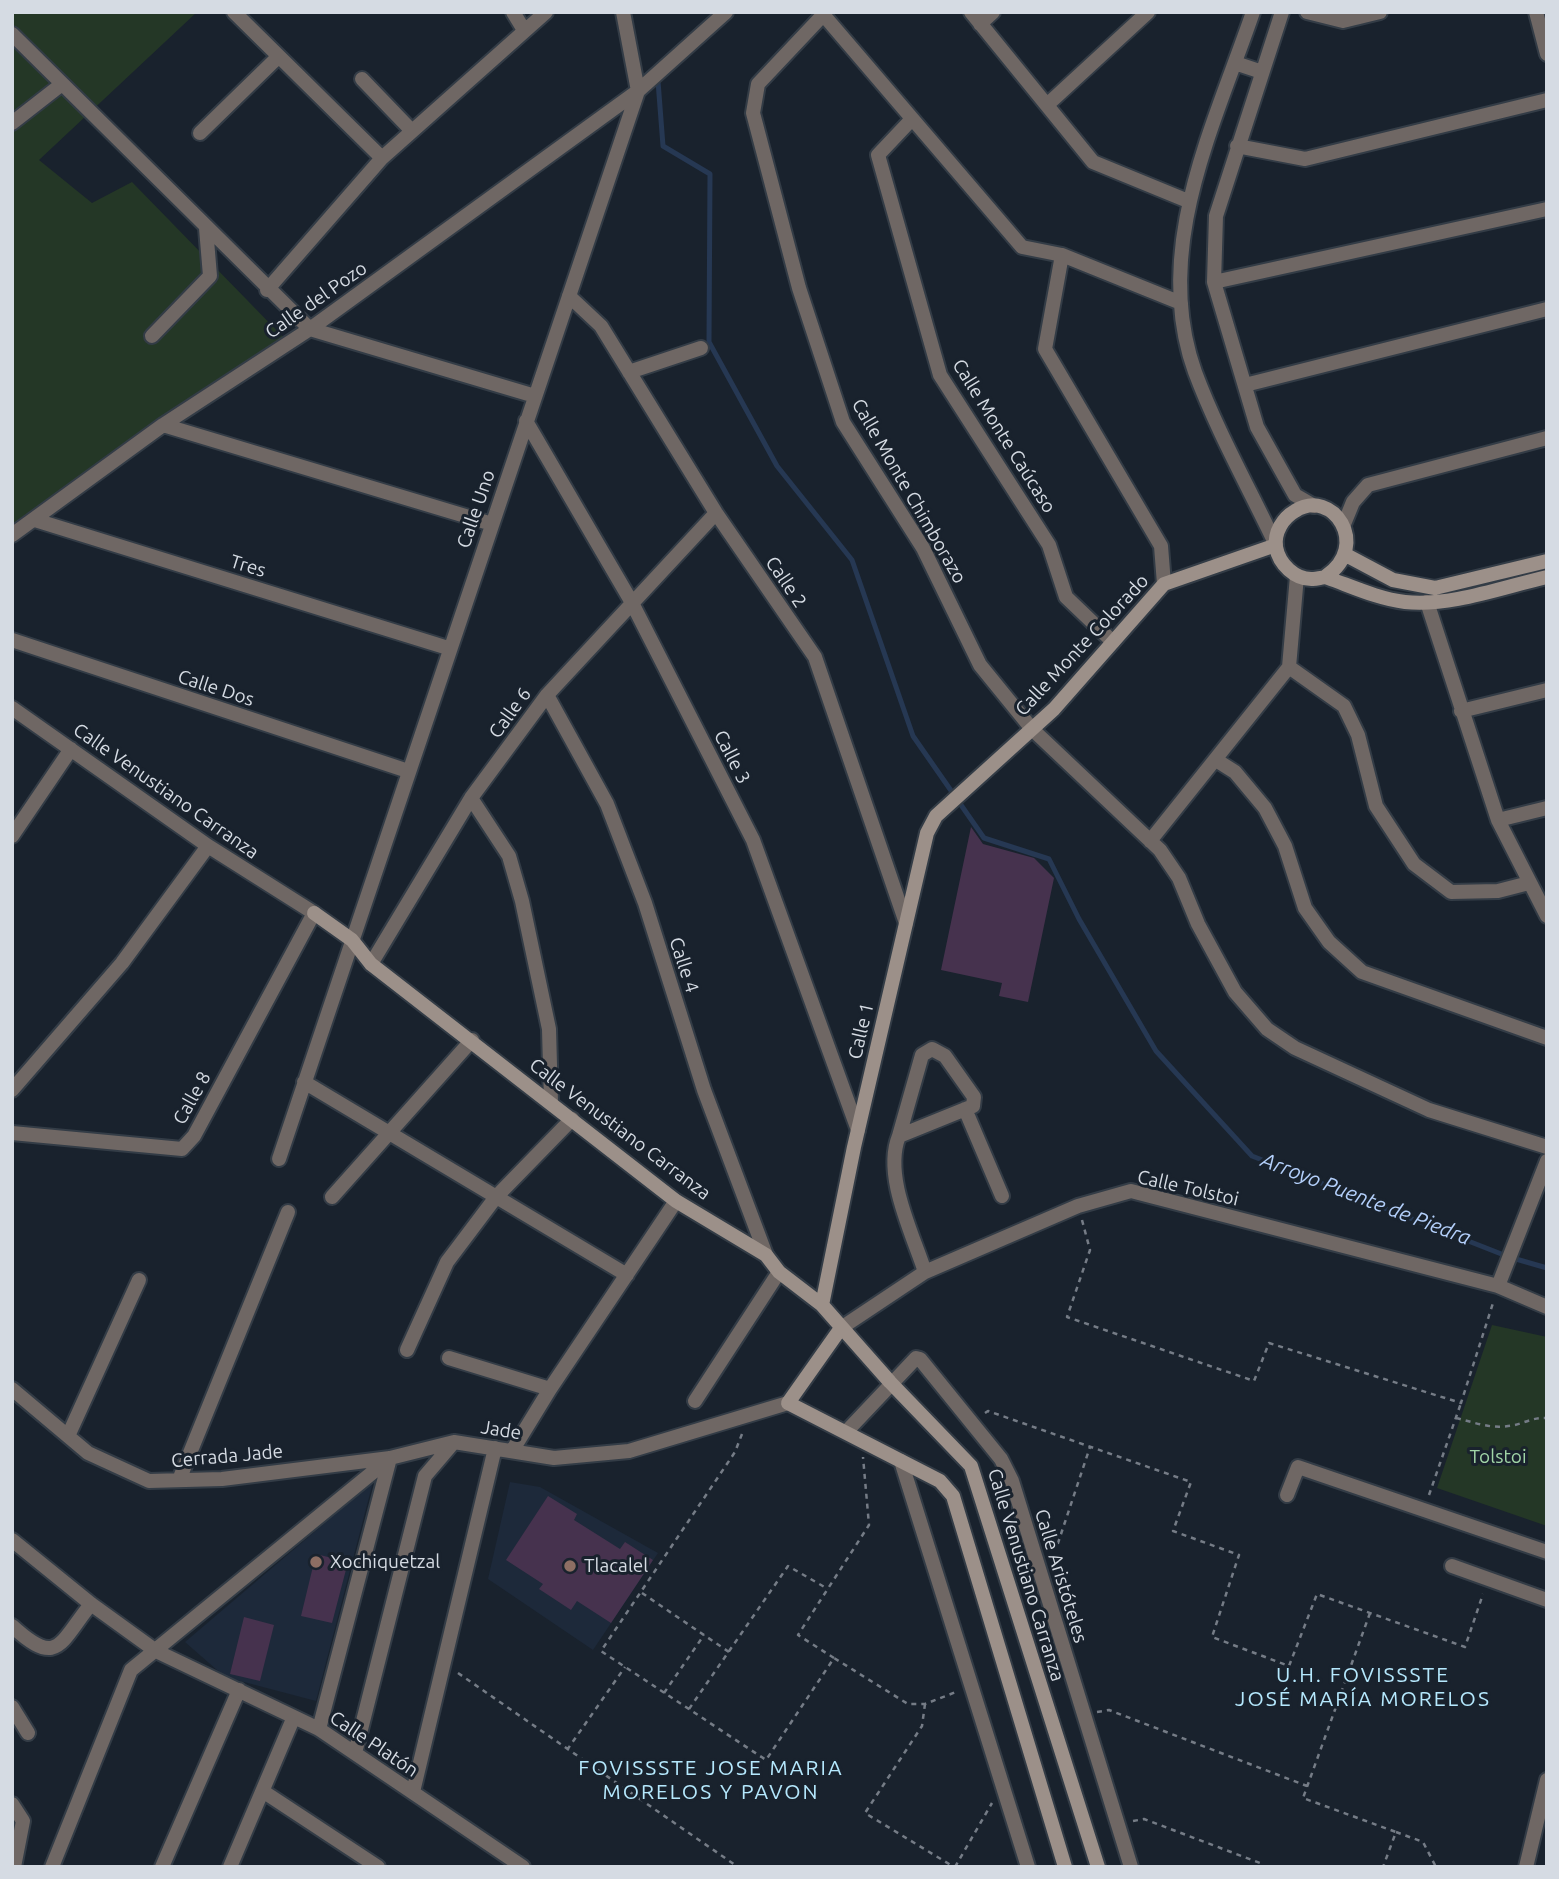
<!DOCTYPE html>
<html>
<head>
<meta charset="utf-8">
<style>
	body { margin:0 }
	#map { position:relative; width:1559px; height:1879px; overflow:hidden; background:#19222d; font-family:Ubuntu,sans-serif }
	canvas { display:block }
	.frame { position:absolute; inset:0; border:14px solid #d5dbe3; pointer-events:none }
</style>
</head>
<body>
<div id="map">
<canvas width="1559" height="1879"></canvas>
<div class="frame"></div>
</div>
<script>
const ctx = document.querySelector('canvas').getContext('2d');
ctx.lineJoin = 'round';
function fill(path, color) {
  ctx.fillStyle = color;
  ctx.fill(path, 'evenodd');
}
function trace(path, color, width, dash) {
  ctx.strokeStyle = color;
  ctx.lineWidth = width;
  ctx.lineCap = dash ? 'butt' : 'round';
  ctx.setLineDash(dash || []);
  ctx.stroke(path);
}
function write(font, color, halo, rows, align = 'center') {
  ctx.font = font + ' Ubuntu,sans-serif';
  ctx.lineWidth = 6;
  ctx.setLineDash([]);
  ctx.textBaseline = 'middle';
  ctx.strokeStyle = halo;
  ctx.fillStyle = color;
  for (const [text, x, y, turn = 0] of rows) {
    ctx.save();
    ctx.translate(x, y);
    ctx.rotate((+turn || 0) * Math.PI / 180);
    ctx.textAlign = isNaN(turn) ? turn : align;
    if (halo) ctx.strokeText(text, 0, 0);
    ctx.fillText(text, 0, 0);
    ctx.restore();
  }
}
const built = new Path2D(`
	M373,1482L316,1701L225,1677L185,1642Z
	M510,1482L540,1487L658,1553L593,1650L488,1579Z`);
const green = new Path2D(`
	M12,12H197L39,160L92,203L132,182L286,340L12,524Z
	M1492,1325L1547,1337V1526L1437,1488Z`);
const stream = new Path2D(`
	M658,81L663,146L710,174L709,342L777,466L852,560L913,736L984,838L1049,859L1079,919L1156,1051L1252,1156L1509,1257L1547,1268`);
const building = new Path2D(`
	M971,827L983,844L1034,858L1054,878L1028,1002L999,996L1002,983L941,970Z
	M548,1496L577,1514L574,1520L620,1549L625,1542L653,1560L611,1623L577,1601L571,1610L539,1589L543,1584L506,1560Z
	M316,1554L348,1562L332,1623L301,1616Z
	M244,1617L274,1625L260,1681L230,1674Z`);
const path = new Path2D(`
	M1082,1220L1090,1250L1067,1317L1254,1381L1269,1343L1461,1403L1494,1300
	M985,1413L988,1411L1191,1482L1173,1531L1239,1555L1212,1637L1289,1666L1317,1594L1465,1647L1483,1594
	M1456,1418C1473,1422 1490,1429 1508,1426C1522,1425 1531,1417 1547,1418
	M742,1434L735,1452L601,1651L766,1760L834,1658L908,1704H925L956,1692
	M1429,1495L1461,1403
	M1050,1549L1057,1546L1090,1447
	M642,1593L729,1652
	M1370,1613L1303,1798L1396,1832L1383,1867
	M834,1658L798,1635L869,1525L863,1457
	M458,1673L738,1867
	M664,1693L704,1635
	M925,1704L922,1726L865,1813L954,1867
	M689,1709L788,1566L828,1589
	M1097,1712L1109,1710L1307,1786
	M567,1750L625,1667
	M1133,1821L1144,1819L1260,1863L1259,1867
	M1396,1832L1423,1842L1436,1867
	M955,1867L992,1803`);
const street = new Path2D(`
	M234,12L382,158
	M513,12L524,30
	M821,12L1022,247L1062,255L1181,303
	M971,12L1093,162L1188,201
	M1253,12C1214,126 1151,250 1195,372C1217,431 1249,488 1276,545
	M1282,12L1216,216L1214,282L1257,427L1295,495L1314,506
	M1307,12L1343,21L1380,12
	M1536,12L1547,54
	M823,15L758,84L753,113L799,288L843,422L923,548L980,665L1032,729L1160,850L1179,878L1198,924L1235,992L1267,1029L1295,1048L1429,1110L1547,1147
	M980,24L993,12
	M12,34L310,329L535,396
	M1235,63L1262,72
	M362,79L412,131
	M1047,105L1148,12
	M912,119L878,155L940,375L1049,545L1066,597L1113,642
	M12,123L62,84
	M200,133L278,57
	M1237,146L1305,159L1547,100
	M1062,255L1045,349L1161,546L1164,584
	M1214,282L1547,209
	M267,290L382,158L546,12
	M569,296L601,326L716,513L815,657L906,923
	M152,336L210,276L206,228
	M629,372L701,348
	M1245,385L1547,309
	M526,421L631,601L753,840L858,1130
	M163,425L492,524
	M35,520L448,648
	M1344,524L1353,502L1368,485L1547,438
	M12,535L163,425L310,329L638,91L726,12
	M1427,602L1498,820L1547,916
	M12,640L408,771
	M1289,667L1344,706L1358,735L1376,806L1414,864L1451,892L1498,891L1529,883
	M547,695L607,804L645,903L704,1090L766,1255
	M12,708L208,846L314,913L194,1136L182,1149L12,1133
	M1461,711L1547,690
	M1216,760L1235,772L1265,808L1285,846L1305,908L1329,942L1362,972L1547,1038
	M471,798L509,856L522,901L549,1029L551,1102
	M1498,820L1547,808
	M12,836L71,749
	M1150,841L1289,667L1297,576
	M371,964L471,798L547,695L716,513
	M304,1082L627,1275
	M12,1090L122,963L208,846
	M965,1109L1002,1196
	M899,1136L922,1055L932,1049L945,1056L974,1097L973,1106L899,1136C883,1175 912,1232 925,1272
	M279,1159L638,91L623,12
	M332,1197L472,1040
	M1498,1286L1547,1161
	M841,1328L925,1272L1078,1206L1131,1191L1498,1286L1547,1307
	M407,1350L447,1262L496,1197L572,1119
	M449,1358L550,1389
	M12,1389L88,1453L149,1481L222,1479L390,1458L454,1442L554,1458L629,1451L788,1403
	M695,1401L779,1272
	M847,1431L916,1358L920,1359L1001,1459L1012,1481L1131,1867
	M68,1436L139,1280
	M512,1451L550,1389L676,1201
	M901,1461L1028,1867
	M179,1480L288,1212
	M1287,1495L1298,1467L1547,1552
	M12,1540L91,1604L156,1651L319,1729L523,1867
	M1452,1566L1547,1600
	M12,1626C58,1668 59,1644 91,1604
	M12,1707L28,1733
	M319,1729L390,1458
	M355,1753L425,1476L454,1442
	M264,1792L378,1867
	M413,1792L495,1448
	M12,1804L23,1821L14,1867
	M52,1867L131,1670L389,1459
	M162,1867L239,1690
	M230,1867L293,1719
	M1526,1867L1547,1780`);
const secondary = new Path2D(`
	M1346,555L1393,580L1435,588L1547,561
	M1326,576C1371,546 1333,487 1295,511C1283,518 1274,532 1276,547C1279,564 1295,580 1313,579C1319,579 1323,576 1328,578C1353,587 1379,599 1405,602C1450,607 1503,587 1547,577
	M314,913L352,940L371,964L676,1201L766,1255L779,1272L822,1305L890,1382L971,1466L1098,1867
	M822,1305L854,1147L927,833L936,816L1054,709L1164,584L1276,545
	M841,1328L788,1403L940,1481L953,1496L1065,1867`);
const markers = [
	[316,1562,7,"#8d6e63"],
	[570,1566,7,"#8d6e63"]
];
const streetNames = [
	["Calle del Pozo",316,300,-35],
	["Calle Monte Caúcaso",1004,436,58],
	["Calle Monte Chimborazo",909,491,60],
	["Calle Uno",476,509,-71],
	["Tres",248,566,17],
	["Calle 2",786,582,56],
	["Calle Monte Colorado",1082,645,-47],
	["Calle Dos",216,688,18],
	["Calle 6",510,713,-54],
	["Calle 3",732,757,63],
	["Calle Venustiano Carranza",166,791,35],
	["Calle 4",684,965,72],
	["Calle 1",861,1031,-77],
	["Calle 8",192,1098,-61],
	["Calle Venustiano Carranza",620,1129,37],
	["Calle Tolstoi",1188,1188,13],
	["Jade",501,1430,9],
	["Cerrada Jade",227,1456,-5],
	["Calle Venustiano Carranza",1026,1575,73],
	["Calle Aristóteles",1061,1576,73],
	["Calle Platón",374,1744,34]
];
const parkNames = [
	["Tolstoi",1498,1457]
];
const poiNames = [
	["Xochiquetzal",330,1562],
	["Tlacalel",584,1566]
];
const waterNames = [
	["Arroyo Puente de Piedra",1366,1199,21]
];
const neighbourhoodNames = [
	["U.H. FOVISSSTE",1363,1675],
	["JOSÉ MARÍA MORELOS",1363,1699],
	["FOVISSSTE JOSE MARIA",711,1768],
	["MORELOS Y PAVON",711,1792]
];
fill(built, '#1d293a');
fill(green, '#243726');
trace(stream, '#263853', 5);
fill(building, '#46324e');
trace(street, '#333c46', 18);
trace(secondary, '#333c46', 18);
trace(path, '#757c86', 2.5, [5, 5]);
trace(street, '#6f6764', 14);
trace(secondary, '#9c9089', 14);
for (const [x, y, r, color] of markers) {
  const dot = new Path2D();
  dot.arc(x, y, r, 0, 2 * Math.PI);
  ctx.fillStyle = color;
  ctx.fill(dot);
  trace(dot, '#19222d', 2.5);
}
write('19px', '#d5dbe3', '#19222d', streetNames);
write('19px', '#a1d5a7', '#19222d', parkNames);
write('19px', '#d5dbe3', '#19222d', poiNames, 'left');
write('italic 21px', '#b3cffa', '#19222d', waterNames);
ctx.letterSpacing = '2px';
write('21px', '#b5e8fd', '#19222d', neighbourhoodNames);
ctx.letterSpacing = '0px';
</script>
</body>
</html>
